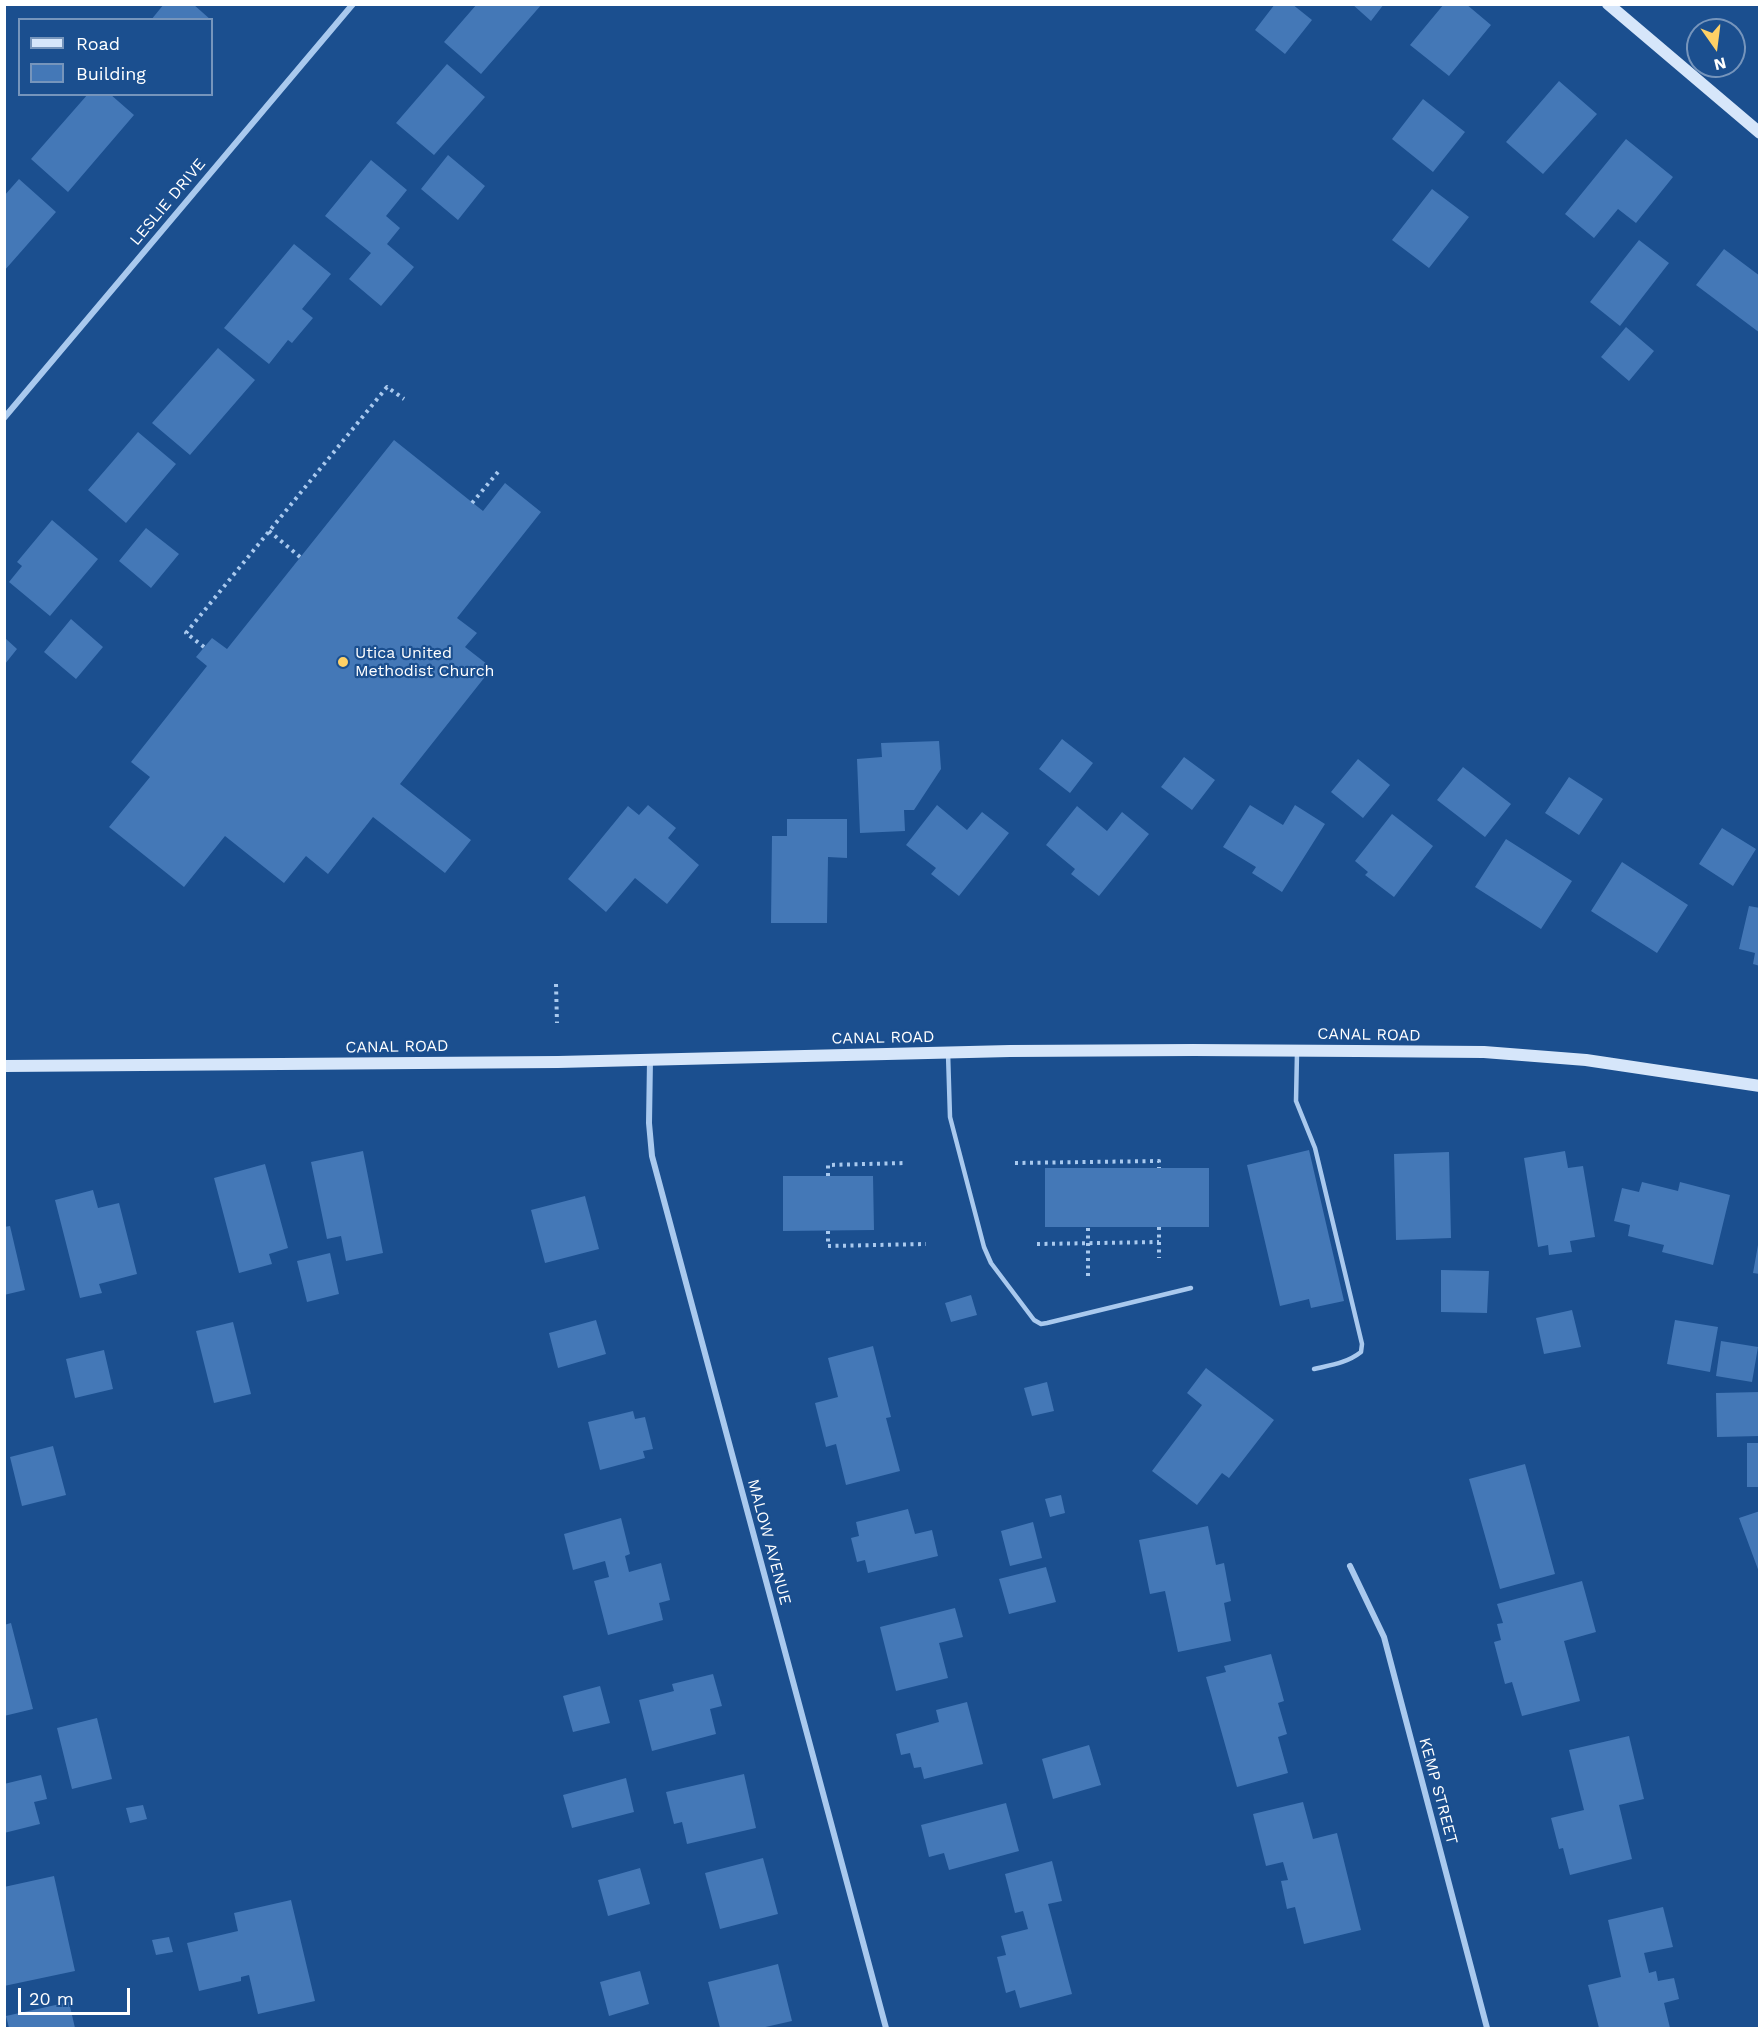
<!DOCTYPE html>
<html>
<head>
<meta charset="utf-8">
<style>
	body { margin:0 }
	#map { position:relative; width:1764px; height:2033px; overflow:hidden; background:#1b4f8f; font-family:"Work Sans",sans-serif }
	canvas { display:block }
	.frame { position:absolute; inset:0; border:6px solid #fff; pointer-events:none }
	.legend { position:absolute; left:18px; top:18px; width:195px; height:78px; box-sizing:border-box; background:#1b4f8f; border:2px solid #7695bc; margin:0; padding:8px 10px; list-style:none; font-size:18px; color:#fff }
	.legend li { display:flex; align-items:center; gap:12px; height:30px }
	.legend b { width:30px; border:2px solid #7695bc }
	.north { position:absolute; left:1686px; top:18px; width:60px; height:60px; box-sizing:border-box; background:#1b4f8f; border:2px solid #7695bc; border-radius:50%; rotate:166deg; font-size:16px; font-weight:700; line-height:24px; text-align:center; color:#fff }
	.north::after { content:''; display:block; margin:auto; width:21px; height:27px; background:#ffd166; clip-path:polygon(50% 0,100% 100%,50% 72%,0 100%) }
	.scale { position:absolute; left:18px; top:1988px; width:112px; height:27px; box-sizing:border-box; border:3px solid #fff; border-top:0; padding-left:8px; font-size:18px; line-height:21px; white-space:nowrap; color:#fff; -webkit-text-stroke:4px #1b4f8f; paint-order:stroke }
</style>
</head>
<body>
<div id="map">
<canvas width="1764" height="2033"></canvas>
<div class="frame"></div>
<ul class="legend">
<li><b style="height:8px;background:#d6e6fa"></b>Road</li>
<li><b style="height:16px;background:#4478b7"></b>Building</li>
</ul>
<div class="north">N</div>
<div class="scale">20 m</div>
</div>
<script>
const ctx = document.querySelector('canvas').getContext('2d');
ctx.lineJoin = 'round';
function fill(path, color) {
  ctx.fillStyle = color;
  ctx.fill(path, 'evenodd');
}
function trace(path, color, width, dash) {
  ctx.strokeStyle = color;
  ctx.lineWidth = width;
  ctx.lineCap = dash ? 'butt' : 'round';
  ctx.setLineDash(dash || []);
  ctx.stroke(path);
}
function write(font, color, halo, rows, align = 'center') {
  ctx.font = font + ' "Work Sans",sans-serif';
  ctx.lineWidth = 4.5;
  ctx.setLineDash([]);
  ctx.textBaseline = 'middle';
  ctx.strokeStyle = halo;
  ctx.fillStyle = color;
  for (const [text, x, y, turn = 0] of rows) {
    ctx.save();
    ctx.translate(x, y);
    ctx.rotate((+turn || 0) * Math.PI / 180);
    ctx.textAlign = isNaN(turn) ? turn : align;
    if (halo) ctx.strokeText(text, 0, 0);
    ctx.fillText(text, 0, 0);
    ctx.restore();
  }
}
const building = new Path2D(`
	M164,4H193L211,20H151Z
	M477,4H542L481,74L444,42Z
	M1275,4H1292L1312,20L1285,54L1255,30Z
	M1352,4H1384L1371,21Z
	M1444,4H1466L1491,25L1449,76L1410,45Z
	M447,64L485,97L434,155L396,123Z
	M1559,81L1597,114L1543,174L1506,142Z
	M88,94H110L134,115L68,192L31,159Z
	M1423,99L1465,132L1433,172L1392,139Z
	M1626,139L1673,177L1636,223L1618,209L1594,238L1565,214Z
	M448,155L485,186L458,220L421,189Z
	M371,160L407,190L386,216L400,228L387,244L414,267L381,306L349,279L371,253L325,216Z
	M19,179L56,212L4,271V196Z
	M1432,189L1469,217L1429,268L1392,240Z
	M1639,240L1669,263L1620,326L1590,302Z
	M294,244L331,274L302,309L313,318L292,343L288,340L269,364L224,328Z
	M1724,249L1760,276V333L1696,285Z
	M1626,327L1654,351L1629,381L1601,357Z
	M218,348L255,380L190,455L152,423Z
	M138,432L176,464L126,523L88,490Z
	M394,440L483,511L505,483L541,512L457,618L477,633L465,647L492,668L400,784L471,840L445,873L373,817L328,874L306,856L284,883L225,836L184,887L109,827L150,777L131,762L207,666L196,657L212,638L227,649Z
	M52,520L98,559L50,616L9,582L22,566L17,562Z
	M146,528L179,554L151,588L119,561Z
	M71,619L103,647L76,679L44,652Z
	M5,638L17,649L5,664Z
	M1062,739L1093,763L1070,793L1039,769Z
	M939,741L941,769L914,810H904L905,831L860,833L857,759L882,757L881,743Z
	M1184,757L1215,780L1192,810L1161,787Z
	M1358,759L1390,785L1363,818L1331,792Z
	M1463,767L1511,804L1485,837L1437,800Z
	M1569,777L1603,799L1579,835L1545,813Z
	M648,805L676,828L668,838L699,865L667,904L635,878L606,912L568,879L628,806L639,815Z
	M937,805L967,830L982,812L1009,833L959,896L931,874L936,868L906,845Z
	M1250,805L1283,825L1295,805L1325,824L1282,892L1252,873L1256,867L1223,847Z
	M1077,806L1107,831L1122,812L1149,834L1099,896L1071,874L1075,869L1046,845Z
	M1392,814L1433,846L1394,897L1365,875L1368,872L1355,861Z
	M787,819H847V858L828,857L827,923H771L772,836H787Z
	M1722,828L1756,849L1733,886L1699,864Z
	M1506,839L1572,881L1541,929L1475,887Z
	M1622,862L1688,905L1657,953L1591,911Z
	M1749,906L1760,908V966L1753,964L1755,953L1739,949Z
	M1309,1150L1344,1301L1311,1308L1309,1299L1280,1306L1247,1165Z
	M363,1151L383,1253L346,1261L341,1236L327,1239L311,1162Z
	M1565,1151L1568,1168L1583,1166L1595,1237L1570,1241L1572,1252L1549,1255L1548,1245L1538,1247L1524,1158Z
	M1449,1152L1451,1238L1396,1240L1394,1154Z
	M265,1164L288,1248L269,1254L272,1264L239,1273L214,1178Z
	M1045,1168H1209V1227H1045Z
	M783,1176H873L874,1230L783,1231Z
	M1642,1182L1678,1191L1680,1182L1730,1195L1713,1265L1662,1252L1664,1245L1628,1236L1630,1225L1614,1221L1622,1188L1639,1192Z
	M93,1190L98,1208L119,1203L137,1274L99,1284L102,1293L80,1298L55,1200Z
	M585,1196L599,1249L545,1263L531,1210Z
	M10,1226L25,1290L4,1295V1227Z
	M1758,1245H1760V1274L1753,1273Z
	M330,1253L339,1294L307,1302L297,1261Z
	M1441,1270L1489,1271L1487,1313L1441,1312Z
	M971,1295L977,1315L951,1322L945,1303Z
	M1572,1310L1581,1347L1544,1354L1536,1318Z
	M596,1320L606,1354L558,1368L549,1333Z
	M1675,1320L1718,1327L1710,1372L1667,1364Z
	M233,1322L251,1394L214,1403L196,1331Z
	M1721,1341L1758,1347L1752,1382L1716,1376Z
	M873,1346L891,1417L886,1418L900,1471L846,1485L836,1444L826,1447L815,1403L838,1397L828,1358Z
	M104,1350L113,1389L75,1398L66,1359Z
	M1206,1368L1274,1420L1229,1478L1222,1473L1197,1505L1152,1471L1202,1405L1187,1393Z
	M1047,1382L1054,1411L1032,1416L1024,1388Z
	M1760,1392V1436L1717,1437L1716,1393Z
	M633,1411L635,1419L645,1417L653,1449L643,1451L645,1458L600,1470L588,1422Z
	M1747,1443H1760V1487H1747Z
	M53,1446L66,1495L22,1506L10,1457Z
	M1525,1464L1555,1574L1500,1589L1469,1479Z
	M1061,1495L1065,1513L1050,1517L1045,1499Z
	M908,1509L915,1534L932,1530L938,1556L868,1573L865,1560L857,1562L851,1538L859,1536L856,1522Z
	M1760,1511V1572H1759L1739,1518Z
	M621,1518L630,1554L625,1556L629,1572L661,1563L670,1600L659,1603L663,1620L608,1635L594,1581L609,1577L605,1561L573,1570L564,1534Z
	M1033,1522L1042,1558L1010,1566L1001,1531Z
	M1208,1526L1216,1565L1224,1563L1231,1601L1224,1603L1231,1641L1178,1652L1165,1591L1150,1594L1139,1540Z
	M1046,1567L1056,1602L1009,1614L999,1579Z
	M1582,1581L1596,1632L1564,1641L1580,1701L1522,1716L1512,1682L1505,1684L1494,1642L1501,1640L1497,1624L1503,1623L1497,1604Z
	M955,1608L963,1637L939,1643L948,1678L896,1691L880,1627Z
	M11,1623L33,1709L4,1716V1625Z
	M1271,1654L1284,1701L1278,1703L1287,1734L1278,1737L1288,1773L1237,1787L1206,1677L1226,1672L1224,1666Z
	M713,1674L722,1706L710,1709L716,1734L652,1751L639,1700L674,1691L672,1684Z
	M600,1686L610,1723L573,1732L563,1696Z
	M967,1702L983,1764L924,1779L921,1767L914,1768L910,1753L901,1755L896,1734L939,1722L936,1710Z
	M97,1718L112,1779L72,1789L57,1728Z
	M1629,1736L1644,1799L1619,1805L1632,1859L1570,1875L1563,1848L1559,1849L1551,1818L1584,1810L1569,1750Z
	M1089,1745L1101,1785L1053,1799L1042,1759Z
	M744,1774L756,1828L687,1844L682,1822L674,1824L666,1792Z
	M41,1775L47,1799L34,1802L40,1824L4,1833V1784Z
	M626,1778L634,1812L572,1828L563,1795Z
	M1303,1802L1313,1839L1337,1833L1361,1930L1304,1944L1295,1907L1287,1909L1281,1881L1288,1880L1283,1862L1266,1866L1253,1814Z
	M1006,1803L1019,1851L949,1870L944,1853L929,1857L921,1825Z
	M143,1805L147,1819L130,1823L126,1808Z
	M763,1858L778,1914L720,1929L705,1873Z
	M1052,1861L1062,1901L1048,1904L1072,1994L1020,2008L1015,1990L1006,1993L997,1957L1006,1955L1001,1936L1028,1929L1023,1911L1015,1913L1005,1874Z
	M640,1868L650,1904L608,1916L598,1880Z
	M54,1876L75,1971L4,1986V1887Z
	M291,1900L315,2001L258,2014L249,1975L241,1977V1981L199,1991L187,1943L238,1931L234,1913Z
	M1663,1907L1673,1947L1644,1953L1649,1973L1656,1971L1658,1981L1674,1978L1679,1999L1664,2003L1670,2028H1599L1588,1985L1621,1977L1608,1920Z
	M169,1937L173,1952L156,1955L152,1940Z
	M778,1964L792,2021L761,2028H720L708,1982Z
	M640,1971L649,2004L609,2016L600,1982Z
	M69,2002L75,2028H9L6,2016Z`);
const path = new Path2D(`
	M472,503L498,472
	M269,531L300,557
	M204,647L186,633L387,387L404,399
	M556,984L557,1023
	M1015,1163L1159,1161V1168
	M828,1176V1165L905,1163
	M1159,1227V1258
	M828,1231V1246L926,1244
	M1037,1244L1159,1242
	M1088,1276V1227`);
const lane = new Path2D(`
	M948,1053L950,1117L984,1247L991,1263L1034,1320L1041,1324L1047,1323L1191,1288
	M1297,1053L1296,1101L1315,1148L1362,1344L1361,1352C1347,1363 1331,1365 1314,1369`);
const street = new Path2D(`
	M4,418L353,4
	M650,1060L649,1123L652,1156L886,2028
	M1350,1566L1384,1637L1487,2028`);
const secondary = new Path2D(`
	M1608,4L1760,133
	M4,1066L558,1062L1010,1051L1193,1050L1357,1051L1484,1052L1586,1060L1760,1086`);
const markers = [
	[343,662,6,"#ffd166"]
];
const streetNames = [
	["LESLIE DRIVE",168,202,-50],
	["CANAL ROAD",1369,1035,1],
	["CANAL ROAD",883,1038,-1],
	["CANAL ROAD",397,1047,-1],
	["MALOW AVENUE",769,1542,75],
	["KEMP STREET",1438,1791,75]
];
const poiNames = [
	["Utica United",355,653],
	["Methodist Church",355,671]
];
fill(building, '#4478b7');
trace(path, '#a9c9ee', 4, [3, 4.5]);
trace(lane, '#a9c9ee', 4.5);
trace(street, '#a9c9ee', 6);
trace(secondary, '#d6e6fa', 12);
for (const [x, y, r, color] of markers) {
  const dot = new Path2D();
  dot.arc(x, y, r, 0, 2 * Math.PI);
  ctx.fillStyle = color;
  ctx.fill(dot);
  trace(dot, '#1b4f8f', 2);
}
write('16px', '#fff', '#1b4f8f', streetNames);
write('16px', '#fff', '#1b4f8f', poiNames, 'left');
</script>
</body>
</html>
